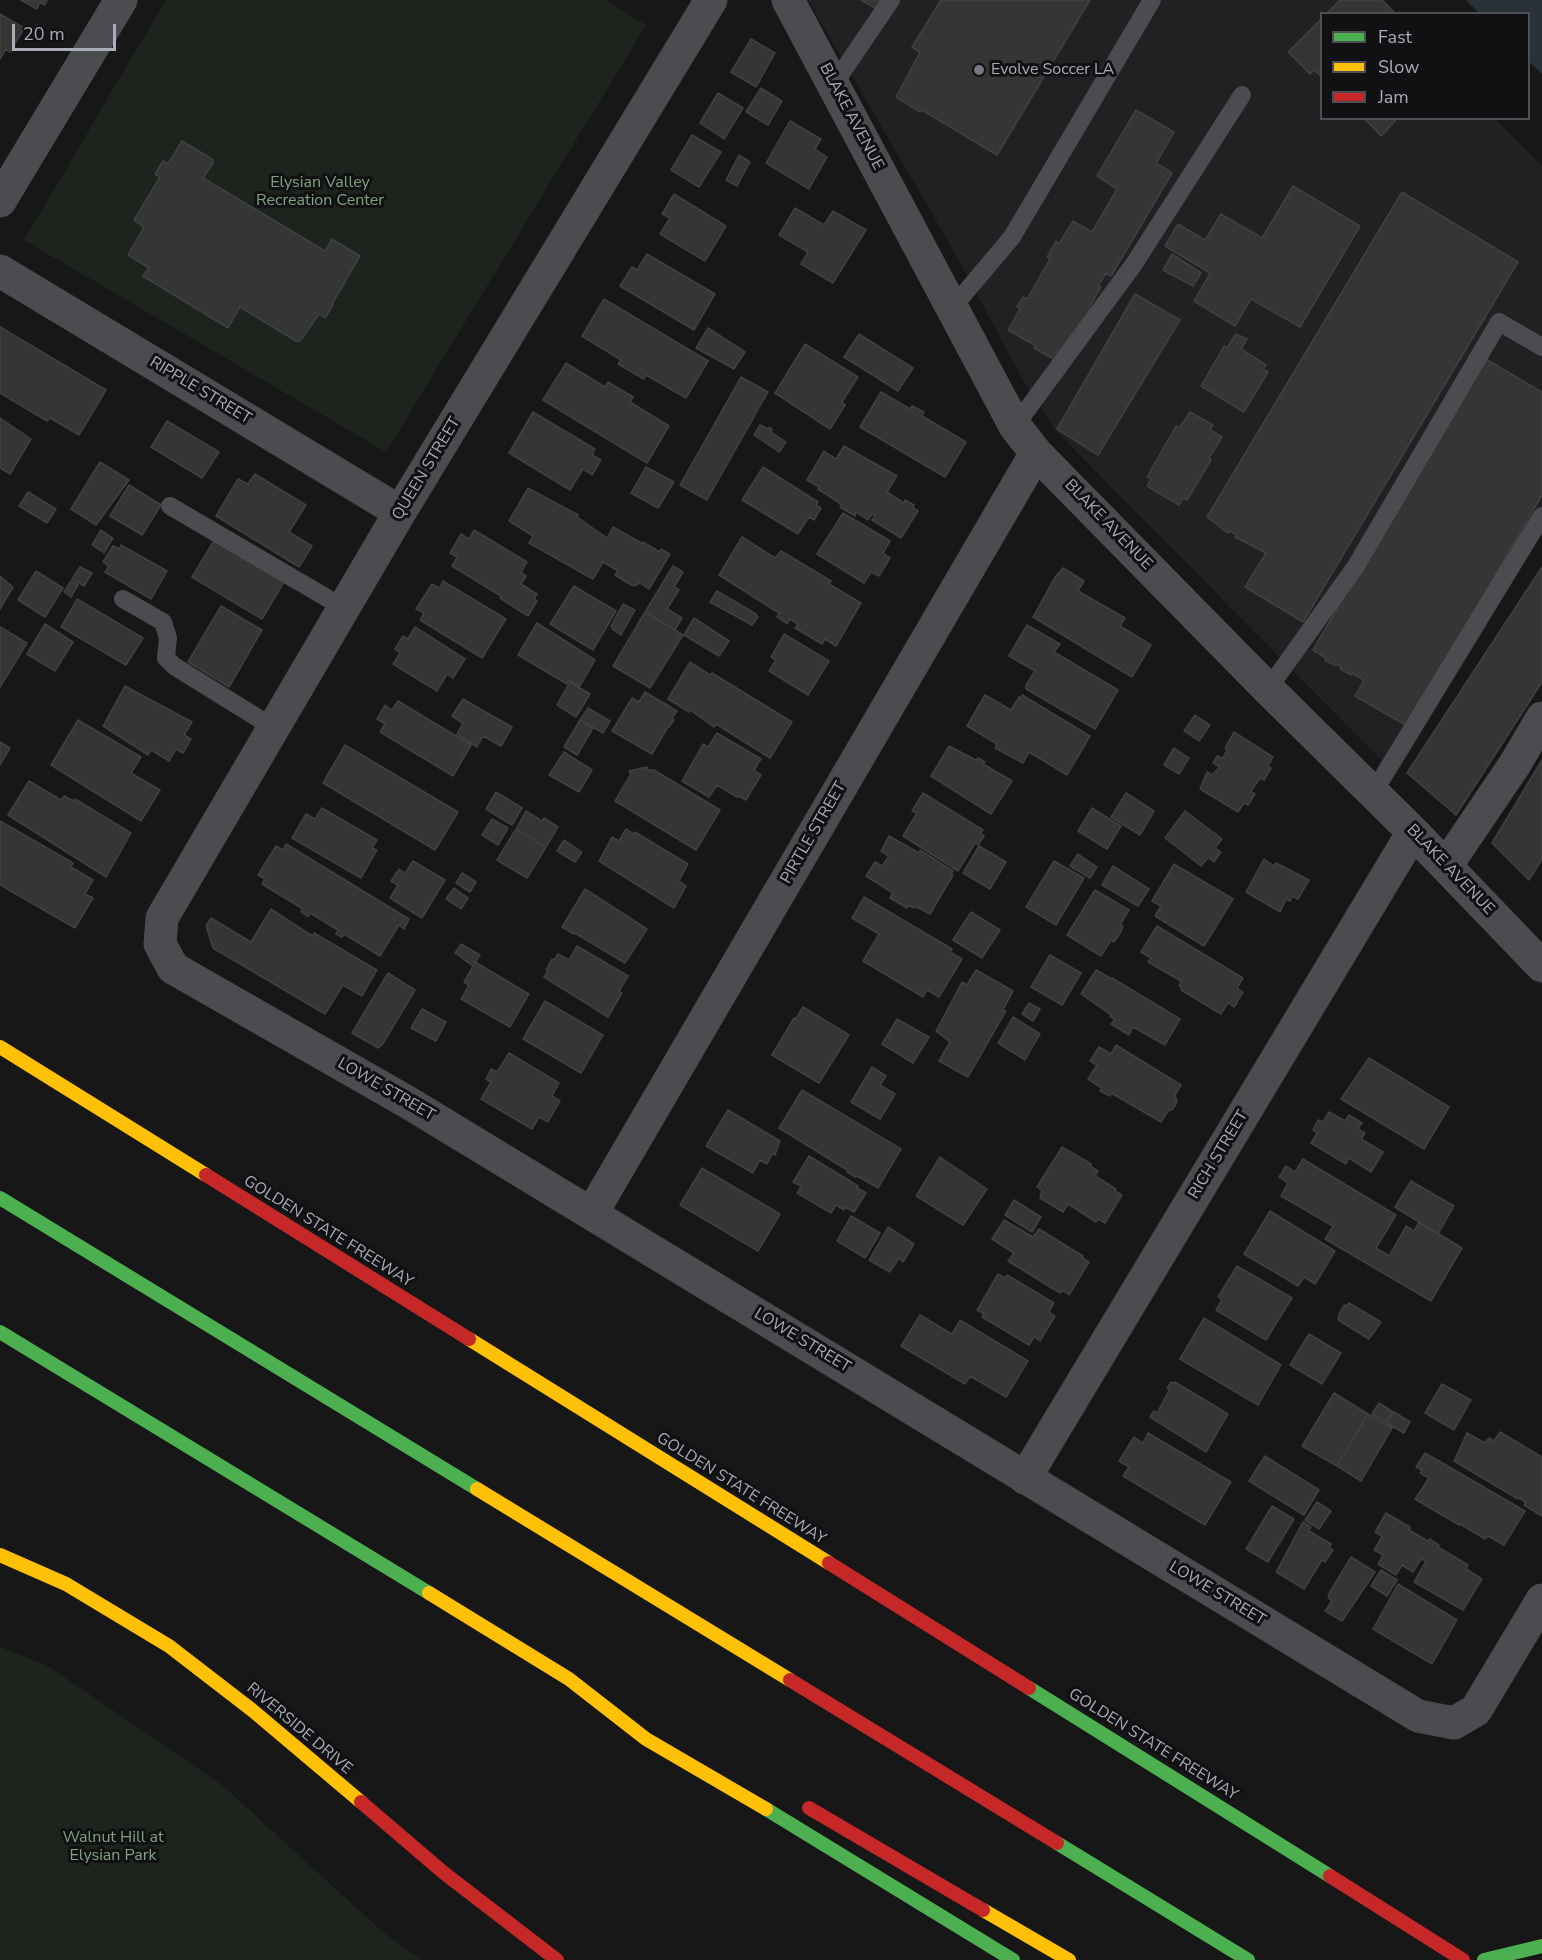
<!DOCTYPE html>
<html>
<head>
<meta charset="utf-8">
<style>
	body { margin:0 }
	#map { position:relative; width:1542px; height:1960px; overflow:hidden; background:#171717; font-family:"Nunito Sans",sans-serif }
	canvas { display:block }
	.legend { position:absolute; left:1320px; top:12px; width:210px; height:108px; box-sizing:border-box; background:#111113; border:2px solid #4d4f55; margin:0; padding:8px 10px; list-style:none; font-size:18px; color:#a8adb8 }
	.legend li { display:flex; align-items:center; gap:12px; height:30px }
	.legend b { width:30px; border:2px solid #4d4f55 }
	.scale { position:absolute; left:12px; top:24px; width:104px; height:27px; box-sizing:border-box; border:3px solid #a8adb8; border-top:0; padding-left:8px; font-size:18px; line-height:21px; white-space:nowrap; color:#a8adb8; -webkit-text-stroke:4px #111113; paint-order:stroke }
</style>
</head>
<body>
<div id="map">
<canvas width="1542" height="1960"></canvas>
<ul class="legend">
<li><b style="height:8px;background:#4caf50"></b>Fast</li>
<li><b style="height:8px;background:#ffc107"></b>Slow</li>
<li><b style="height:8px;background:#c62828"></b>Jam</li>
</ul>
<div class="scale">20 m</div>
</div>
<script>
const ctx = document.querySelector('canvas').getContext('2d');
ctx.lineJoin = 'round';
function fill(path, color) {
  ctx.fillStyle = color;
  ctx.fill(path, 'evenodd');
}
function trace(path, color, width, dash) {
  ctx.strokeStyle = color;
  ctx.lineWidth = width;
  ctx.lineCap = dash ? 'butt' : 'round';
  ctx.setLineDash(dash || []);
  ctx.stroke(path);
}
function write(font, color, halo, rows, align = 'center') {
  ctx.font = font + ' "Nunito Sans",sans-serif';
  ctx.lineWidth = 6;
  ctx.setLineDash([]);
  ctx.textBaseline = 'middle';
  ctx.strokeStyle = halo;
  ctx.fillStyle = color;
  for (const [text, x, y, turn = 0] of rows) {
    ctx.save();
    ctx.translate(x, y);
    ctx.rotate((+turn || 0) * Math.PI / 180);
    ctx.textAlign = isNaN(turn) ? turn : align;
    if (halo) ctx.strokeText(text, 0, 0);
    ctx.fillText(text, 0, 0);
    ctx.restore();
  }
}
const built = new Path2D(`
	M808,0H1380L1392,13L1322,14V118L1495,119L1542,165V534L1396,775L1056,431L1023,380L952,248Z`);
const green = new Path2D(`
	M166,0H605L646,25L386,452L24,240Z
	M0,1647L48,1666L222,1785L384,1933L423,1960H0Z`);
const water = new Path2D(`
	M1466,0H1542V74L1529,62L1528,14L1479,13Z`);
const building = new Path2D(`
	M21,0H47L45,5L40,2L37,9Z
	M861,0H882L877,9Z
	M941,0H1090L997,155L922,110L920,112L896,97L920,52L912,47Z
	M1340,0H1382L1396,14H1326Z
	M0,14L24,28L10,52L6,49L0,59Z
	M1322,18V77L1314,70L1310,74L1288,52Z
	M751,39L775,53L756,87L731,72Z
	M761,88L782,101L768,125L746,112Z
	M718,93L743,108L724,139L700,123Z
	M1136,110L1174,132L1156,163L1172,173L1111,276L1106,273L1098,286L1101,287L1089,308L1090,309L1059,362L1034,348L1036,346L1008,330L1020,309L1017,307L1023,297L1027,299L1050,259L1047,257L1056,241L1059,244L1073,221L1092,232L1117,189L1097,176Z
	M1364,118H1398L1381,136Z
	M790,121L821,139L815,149L827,157L809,189L766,163Z
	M692,135L721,152L699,187L671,170Z
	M182,141L212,159L213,163L203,178L325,251L332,239L360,256L332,304L333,305L325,318L319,314L300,341H296L240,307L228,328L143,276L149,268L128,255L144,227L134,220L160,177L155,174L163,161L168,164Z
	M739,155L750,162L737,186L726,180Z
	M1293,186L1360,226L1300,327L1251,299L1235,326L1194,301L1210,273L1165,246L1178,224L1205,240L1221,214L1262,238Z
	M1402,192L1518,262L1303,622L1245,587L1266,553L1235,537L1236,535L1230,531L1228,533L1207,517Z
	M674,194L726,226L705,261L660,234L670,218L662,214Z
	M795,208L824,225L833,211L866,230L833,283L801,264L808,252L779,235Z
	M647,254L715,294L694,330L620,286L632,267L637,270Z
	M1172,254L1201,273L1193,286L1163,270Z
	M1135,294L1180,320L1098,455L1057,429Z
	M604,299L708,361L686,398L646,375L644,379L618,364L621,360L582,336Z
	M0,327L106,390L79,435L50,418L47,421L0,393Z
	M708,328L745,352L734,369L696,348Z
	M859,334L913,368L898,391L844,357Z
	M1236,334L1247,339L1241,349L1266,365L1263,369L1268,372L1244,412L1201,386L1224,346L1227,348Z
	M805,344L858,377L842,402L845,405L830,429L775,393Z
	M1484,358L1542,392V495L1407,726L1355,696L1364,680L1352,673L1351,675L1340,669L1341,666L1337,664L1336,666L1325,660L1326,658L1313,650Z
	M566,363L605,387L608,382L633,397L630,402L669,426L647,463L543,400Z
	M741,377L768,392L707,500L680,485Z
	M881,392L910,409L912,406L924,412L922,416L966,442L945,477L860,427Z
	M533,412L595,449L592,455L601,460L592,475L583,469L570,490L509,453Z
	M1190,412L1213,425L1210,430L1222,437L1209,458L1211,460L1187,500L1183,498L1179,505L1147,486L1151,479L1147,477L1176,426L1179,428Z
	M0,418L31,439L10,474L0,468Z
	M167,421L219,452L202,478L151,447Z
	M760,425L768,429L770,427L772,430L771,432L786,442L779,452L754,435Z
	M844,446L897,476L887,492L904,503L905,500L914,505L913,508L918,511L901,538L872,520L875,516L872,514L868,520L856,512L855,516L840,507L841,504L818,489L819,487L807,480L824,451L836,459Z
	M100,462L129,480L96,525L71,509Z
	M646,467L674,482L658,508L631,493Z
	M763,467L818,502L816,505L821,508L814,520L809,517L798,534L742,500Z
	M255,474L306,505L289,532L312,546L299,567L216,516L238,479L248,484Z
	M129,485L161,505L142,535L110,516Z
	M528,488L578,515L577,517L607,538L613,527L643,544V542L660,552L661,549L670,554L649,589L640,583L634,586L626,582L615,575L618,571L603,562L593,579L529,543L533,536L509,521Z
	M28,492L56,509L47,523L19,506Z
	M843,513L890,541L883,553L890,558L879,576L871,572L864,583L817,554Z
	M101,530L113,538L104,553L92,545Z
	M474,530L527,562L521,573L526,576L521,584L537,594L534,599L537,601L528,616L500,598L501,596L452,566L457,557L450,553L461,534L469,539Z
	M742,537L775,558L781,551L831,581L829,584L861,603L836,646L825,639L822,644L795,628L798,624L790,619L787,624L777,617L779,613L719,575Z
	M215,539L285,580L262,619L192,577Z
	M121,545L167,571L151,599L105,572L109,566L103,562L113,546L119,549Z
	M673,566L683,572L674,587L679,590L667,609L682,618L675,630L645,612Z
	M80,567L92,573L84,586L72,579Z
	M1542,567V682L1456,815L1407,773Z
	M1063,568L1084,581L1078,591L1125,618L1120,626L1151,645L1132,677L1033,617L1055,577Z
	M36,571L63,588L45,617L18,600Z
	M0,576L13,587L0,609Z
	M71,581L78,585L71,597L64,592Z
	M443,581L506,619L482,658L420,620L424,613L416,609L432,584L439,588Z
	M574,586L616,611L593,650L550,624Z
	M717,591L756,614L758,617L752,625L710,602Z
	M77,599L143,638L126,665L61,627Z
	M623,604L635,610L621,635L612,629L613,627L611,626Z
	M221,606L262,630L229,687L188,662Z
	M645,612L683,635L650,688L613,666Z
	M694,618L729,641L719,656L684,635Z
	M537,623L595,660L580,686L569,680L567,684L518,655Z
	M45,624L73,642L55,671L27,654Z
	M1027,625L1060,644L1054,652L1118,690L1095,729L1026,689V685L1035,671L1009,656Z
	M0,627L27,643L0,687Z
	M415,627L465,659L453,678L447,674L437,691L393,664L400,653L395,649L403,636L408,639Z
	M784,634L829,661L808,695L769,671L776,660L771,657Z
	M690,662L710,675L712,673L792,722L770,758L716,724L714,727L690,710L689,712L668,699Z
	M570,682L590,694L576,717L557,705Z
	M125,686L192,722L184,735L191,739L183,753L176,749L169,761L151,750L148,755L103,726Z
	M645,692L677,711L672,718L674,720L669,727H668L652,754L612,731L632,698L639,702Z
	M985,695L1011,710L1019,697L1021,698L1022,695L1090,736L1067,775L1029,752L1023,763L995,748L997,744L967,726Z
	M463,699L512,727L501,746L483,736L477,747L457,734L463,723L452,716Z
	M398,701L471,745L453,776L380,732L385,724L377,719L385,705L392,710Z
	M588,708L610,721L603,733L580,720Z
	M1195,715L1210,725L1199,741L1184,731Z
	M78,720L141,757L131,773L160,790L141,821L51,765Z
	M580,720L593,728L577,755L564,747Z
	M1234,732L1273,757L1268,766L1271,768L1264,780L1260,778L1251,791L1255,794L1248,805L1244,803L1238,812L1200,789L1207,772L1212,775L1220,767L1213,763L1217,756L1225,759L1223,758L1227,750L1225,748Z
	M717,733L761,759L754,770L761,775L746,800L738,796L737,797L717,785L709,797L682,781L703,744L708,747Z
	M0,742L10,748L0,765Z
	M345,745L458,812L435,850L323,783Z
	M949,746L976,760L978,758L985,762L983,764L1012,781L991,814L931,776Z
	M1174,748L1189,758L1179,774L1164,765Z
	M564,752L592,770L579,792L549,775Z
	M1542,760V859L1529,880L1492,843Z
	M647,767L648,770H654L720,810L696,850L615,801L631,774L629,771Z
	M29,781L61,800L64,796L74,801L75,799L131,833L106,877L8,815Z
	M496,792L522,808L512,825L486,809Z
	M923,793L983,830L980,834L984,836L978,845L975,843L958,871L903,836L917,813L912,811Z
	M1126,793L1154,811L1140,835L1111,817Z
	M322,808L377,840L372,848L377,850L361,878L292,838L306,814L315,819Z
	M1092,808L1121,826L1107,849L1078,831Z
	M526,811L542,821L544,818L558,827L546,847L516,829Z
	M1185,811L1222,839L1215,848L1221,852L1214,862L1208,858L1201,866L1165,838Z
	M492,819L508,828L498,845L482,835Z
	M0,821L73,863L71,867L93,880L85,894L93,898L75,928L0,885Z
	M516,829L546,847L527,878L497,860Z
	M626,829L634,834L635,832L688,864L679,881L686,886L674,908L599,861L612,837L619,841Z
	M889,836L919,853L920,850L953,871L951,873L953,875L930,914L915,906L914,908L908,905L907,908L890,898L893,893L866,876L875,862L882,866L889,856L881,851Z
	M564,840L582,852L575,862L557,851Z
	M286,844L409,919L404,929L399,925L380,956L344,934L342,937L336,934L338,930L310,913L308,917L301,912L303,909L262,884L265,879L258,875L276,846L283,850Z
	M979,846L1006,862L990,889L963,873Z
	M1078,854L1097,867L1090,878L1070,866Z
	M1264,859L1274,866L1276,863L1309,880L1298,899L1292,896L1290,901L1286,899L1280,912L1246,892Z
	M413,861L445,880L422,918L390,898L398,885L391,881L399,869L405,873Z
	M1054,861L1084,878L1056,925L1026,907Z
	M1174,864L1233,899L1204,946L1155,916L1161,906L1152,901Z
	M1113,866L1149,889L1138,906L1102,885Z
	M462,873L476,882L470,892L456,883Z
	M454,888L468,898L461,909L446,899Z
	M585,889L647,929L625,963L575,933L574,934L562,927Z
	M1095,890L1129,910L1120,925L1123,926L1121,932L1114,942L1111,940L1101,956L1067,935Z
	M864,897L952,949L950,952L962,959L939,997L927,990L923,997L863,961L879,934L852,918Z
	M271,909L303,930L313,936L314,933L377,970L362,996L343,985L325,1014L213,948L206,926L211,918L251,942Z
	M971,912L1000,930L982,958L953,940Z
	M1157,926L1243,978L1237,988L1243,992L1234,1007L1228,1003L1221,1014L1181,990L1182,988L1179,986L1181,981L1148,962L1151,958L1141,952Z
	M461,944L480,955L475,962L529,994L510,1027L461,999L469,985L464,982L473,966L455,953Z
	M577,946L628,976L619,991L622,993L608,1017L544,977L548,971L546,970L552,959L554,960L558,954L569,960Z
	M1050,955L1081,973L1062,1005L1031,987Z
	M976,970L1013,991L1003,1010L1006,1011L968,1077L939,1061L950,1042L936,1031L962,982L967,985Z
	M1096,970L1112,979V978L1180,1019L1165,1045L1133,1027L1129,1035L1111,1024L1115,1019L1110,1016L1111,1015L1081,994Z
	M388,973L415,990L382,1045L378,1048L352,1033Z
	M545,1001L603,1035L581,1073L523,1039Z
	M1029,1003L1040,1009L1033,1021L1022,1014Z
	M803,1007L849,1035L819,1083L772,1055L794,1018L796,1019Z
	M422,1009L446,1022L436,1041L411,1028Z
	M1013,1017L1040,1034L1025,1060L998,1043Z
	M897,1019L929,1037L913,1063L882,1044Z
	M1116,1045L1181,1085L1175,1095L1177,1102L1173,1109L1168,1111L1161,1122L1111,1093L1110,1096L1100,1091L1102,1088L1088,1079L1097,1065L1090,1061L1099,1047L1111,1054Z
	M509,1053L559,1083L552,1096L560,1101L548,1122L539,1117L532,1129L481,1099L491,1082L486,1079L491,1069L497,1072Z
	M1369,1058L1449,1107L1424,1149L1341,1099Z
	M872,1067L886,1076L880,1085L895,1094L880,1119L851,1102Z
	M802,1090L901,1149L878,1188L857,1176L855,1177L847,1172V1170L779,1128Z
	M728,1110L780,1141L775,1155L772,1154L767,1164L760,1160L753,1173L706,1146Z
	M1329,1112L1345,1121L1349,1115L1362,1123L1358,1129L1365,1133L1361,1139L1383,1152L1371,1172L1349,1158L1346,1164L1311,1143L1317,1133L1313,1130L1318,1120L1323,1122Z
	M1062,1147L1091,1164L1090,1166L1098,1171L1095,1176L1116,1189L1115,1191L1122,1195L1105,1223L1098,1219L1096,1222L1068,1204L1063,1212L1040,1198L1042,1190L1037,1187Z
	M809,1156L858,1186L857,1188L866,1193L854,1212L845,1207L844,1210L836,1205L831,1213L797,1193L801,1186L793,1182Z
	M940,1157L987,1189L963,1225L916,1196Z
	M1303,1159L1396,1215L1376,1248L1389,1256L1406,1226L1414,1231L1419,1222L1462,1248L1431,1301L1325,1239L1333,1226L1281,1196L1288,1183L1279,1177L1286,1166L1295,1172Z
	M702,1168L780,1214L758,1251L680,1205Z
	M1411,1181L1454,1206L1438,1234L1395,1207Z
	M1014,1200L1041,1217L1032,1232L1005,1215Z
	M1270,1211L1335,1251L1315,1284L1304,1277L1298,1286L1244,1254Z
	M851,1216L880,1233L865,1258L837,1241Z
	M1004,1220L1033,1237L1039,1229L1083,1256L1082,1258L1089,1262L1069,1295L1062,1290L1060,1293L1008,1261L1014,1253L992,1239Z
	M888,1227L914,1244L903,1262L899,1258L890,1272L869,1260Z
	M1237,1266L1292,1298L1266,1340L1216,1310L1222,1300L1218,1297Z
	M998,1274L1005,1278L1007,1275L1054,1303L1049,1312L1055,1316L1040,1341L1034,1337L1029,1345L982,1317L984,1314L977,1310Z
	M1349,1303L1381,1322L1369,1339L1338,1320L1339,1317L1338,1316L1344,1305L1346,1306Z
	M920,1315L952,1334L960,1320L1028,1361L1006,1397L970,1376L965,1384L901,1346Z
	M1204,1318L1281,1365L1258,1405L1180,1359Z
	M1309,1334L1341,1353L1322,1384L1290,1365Z
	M1171,1382L1174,1383L1175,1382L1228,1414L1206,1452L1150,1417L1154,1411L1157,1413L1170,1389L1167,1388Z
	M1442,1384L1471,1400L1454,1430L1425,1413Z
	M1334,1393L1368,1414L1337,1466L1302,1446Z
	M1379,1403L1393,1412L1386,1422L1372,1414Z
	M1394,1412L1410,1422L1404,1433L1387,1423Z
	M1368,1414L1392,1428L1361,1481L1337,1466Z
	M1500,1432L1542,1457V1516L1524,1505L1526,1502L1519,1498L1518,1499L1454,1461L1467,1433L1485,1443L1489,1438L1494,1441Z
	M1148,1433L1231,1482L1205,1525L1123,1476L1129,1467L1119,1461L1134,1437L1143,1443Z
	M1425,1453L1525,1511L1504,1545L1488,1536L1485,1539L1460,1524L1459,1525L1415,1499L1429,1478L1420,1473L1422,1470L1416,1467Z
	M1265,1456L1319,1490L1304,1515L1249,1481Z
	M1317,1502L1331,1511L1319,1529L1305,1520Z
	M1272,1506L1294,1519L1268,1562L1246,1549Z
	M1386,1513L1410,1527L1409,1530L1428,1541L1430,1539L1439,1545L1438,1547L1468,1565L1466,1569L1482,1579L1463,1610L1414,1582L1426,1561L1421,1559L1413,1572L1402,1565L1396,1575L1378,1564L1383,1555L1374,1550L1382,1537L1375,1532Z
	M1303,1522L1311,1527L1309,1531L1331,1544L1329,1548L1333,1550L1325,1562L1322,1560L1304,1589L1276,1572Z
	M1351,1557L1375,1572L1342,1621L1325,1611L1332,1601L1328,1598L1330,1592Z
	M1381,1570L1397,1580L1387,1596L1371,1586Z
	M1398,1584L1457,1620L1432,1664L1373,1629Z`);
const lane = new Path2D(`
	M834,84L891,0
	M953,307L1012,237L1152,0
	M1015,426L1134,264L1242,95
	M170,506L344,608
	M123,599L163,622L168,638L166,658L174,666L274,728
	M1268,689L1356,566L1499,322L1542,347
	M1373,793L1542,516`);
const street = new Path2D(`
	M711,0L400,512L162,918L160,944L173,968L409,1103L1418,1716L1454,1723L1476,1710L1542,1600
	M788,0L1015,426L1036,453L1268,689L1413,832L1542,966
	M0,201L121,0
	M0,271L400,512
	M1446,866L1515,764L1542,718
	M592,1213L1036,453
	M1025,1478L1413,832`);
const fast = new Path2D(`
	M0,1198L477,1489
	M0,1332L429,1593
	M1029,1688L1330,1876
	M766,1809L1013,1960
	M1057,1843L1248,1960
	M1484,1960L1542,1946`);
const slow = new Path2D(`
	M0,1047L206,1175
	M469,1339L829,1563
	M477,1489L790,1680
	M0,1555L66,1584L169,1646L252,1710L361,1802
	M429,1593L569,1679L646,1739L766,1809
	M983,1910L1069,1960`);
const jam = new Path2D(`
	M206,1175L469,1339
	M829,1563L1029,1688
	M790,1680L1057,1843
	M361,1802L444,1873L557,1960
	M809,1808L983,1910
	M1330,1876L1463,1960`);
const markers = [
	[979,70,6,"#757880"]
];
const poiNames = [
	["Evolve Soccer LA",991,70]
];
const streetNames = [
	["BLAKE AVENUE",851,117,62],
	["RIPPLE STREET",200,391,31],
	["QUEEN STREET",427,469,-59],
	["BLAKE AVENUE",1108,525,46],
	["PIRTLE STREET",814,833,-60],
	["BLAKE AVENUE",1450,870,46],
	["LOWE STREET",386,1090,30],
	["RICH STREET",1219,1155,-59],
	["GOLDEN STATE FREEWAY",328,1232,32],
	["LOWE STREET",802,1341,31],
	["GOLDEN STATE FREEWAY",741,1489,32],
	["LOWE STREET",1217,1594,31],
	["RIVERSIDE DRIVE",299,1729,40],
	["GOLDEN STATE FREEWAY",1153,1745,32]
];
const parkNames = [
	["Elysian Valley",320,183],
	["Recreation Center",320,201],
	["Walnut Hill at",113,1838],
	["Elysian Park",113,1856]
];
fill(built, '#212123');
fill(green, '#1d241e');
fill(water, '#2a3239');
fill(building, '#353536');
trace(building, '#3f4043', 1.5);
trace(lane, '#4b4c50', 18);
trace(street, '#4b4c50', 33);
trace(fast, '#4caf50', 14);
trace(slow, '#ffc107', 14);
trace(jam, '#c62828', 14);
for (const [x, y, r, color] of markers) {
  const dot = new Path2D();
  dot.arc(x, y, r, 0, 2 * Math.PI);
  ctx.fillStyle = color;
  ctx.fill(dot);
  trace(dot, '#111113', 2);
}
write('16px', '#a8adb8', '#111113', poiNames, 'left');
write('16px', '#a8adb8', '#111113', streetNames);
write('16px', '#7fa381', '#111113', parkNames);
</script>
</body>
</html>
